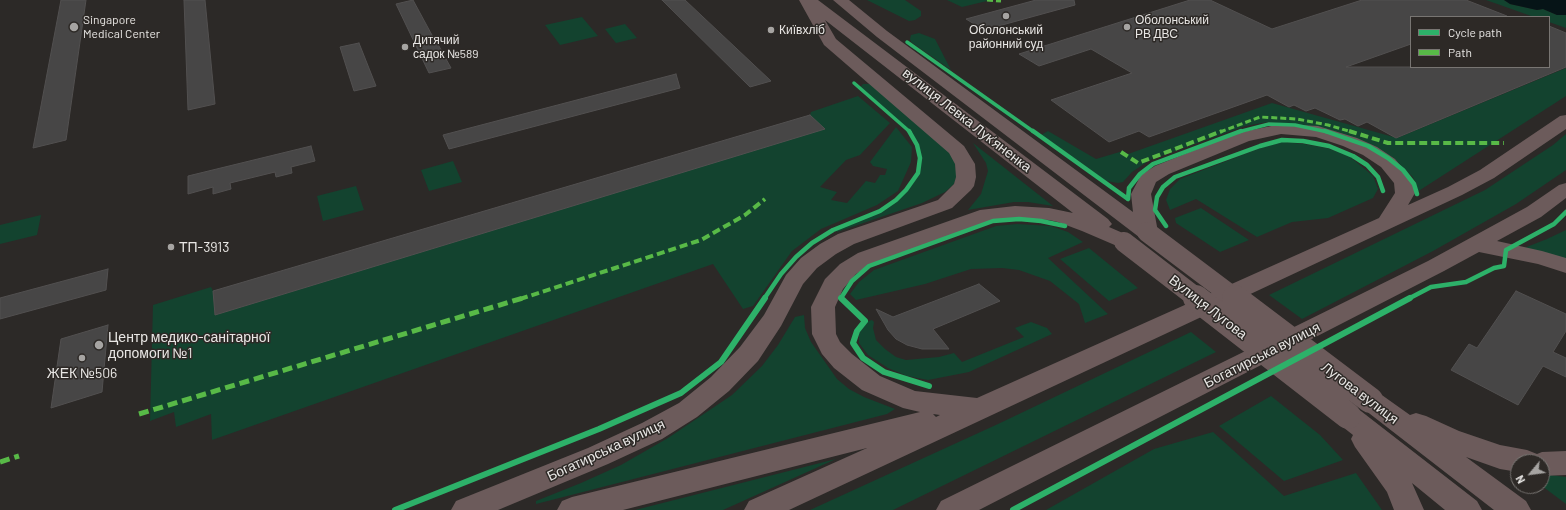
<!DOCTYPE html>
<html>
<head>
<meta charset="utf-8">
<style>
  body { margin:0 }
  #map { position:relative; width:1566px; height:510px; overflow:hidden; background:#2c2927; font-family:Barlow,sans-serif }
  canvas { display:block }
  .legend { position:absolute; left:1410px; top:16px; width:140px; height:52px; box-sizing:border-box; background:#2d2926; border:1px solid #787572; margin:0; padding:5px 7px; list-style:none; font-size:12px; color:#e8e6e4 }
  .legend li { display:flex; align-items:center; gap:8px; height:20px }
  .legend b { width:20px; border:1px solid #787572 }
  .north { position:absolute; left:1510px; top:454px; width:40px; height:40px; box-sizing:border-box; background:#2d2926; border:1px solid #787572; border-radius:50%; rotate:241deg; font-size:11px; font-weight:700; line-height:16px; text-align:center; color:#e8e6e4 }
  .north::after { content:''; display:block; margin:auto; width:14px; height:18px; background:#a6a4a2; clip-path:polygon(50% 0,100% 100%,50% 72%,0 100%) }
</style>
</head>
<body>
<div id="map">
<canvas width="1566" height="510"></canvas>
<ul class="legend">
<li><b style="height:5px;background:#2db169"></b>Cycle path</li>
<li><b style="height:5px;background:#58b947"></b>Path</li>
</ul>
<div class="north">N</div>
</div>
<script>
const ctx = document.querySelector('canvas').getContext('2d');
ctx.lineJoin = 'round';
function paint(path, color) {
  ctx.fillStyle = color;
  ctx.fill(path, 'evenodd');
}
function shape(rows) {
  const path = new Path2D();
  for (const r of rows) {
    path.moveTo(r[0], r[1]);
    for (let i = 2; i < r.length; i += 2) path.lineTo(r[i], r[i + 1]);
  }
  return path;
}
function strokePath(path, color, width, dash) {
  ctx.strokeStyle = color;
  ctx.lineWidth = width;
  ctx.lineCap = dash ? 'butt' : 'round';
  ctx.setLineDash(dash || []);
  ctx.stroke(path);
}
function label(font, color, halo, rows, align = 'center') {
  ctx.font = font + ' Barlow,sans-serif';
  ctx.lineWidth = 3;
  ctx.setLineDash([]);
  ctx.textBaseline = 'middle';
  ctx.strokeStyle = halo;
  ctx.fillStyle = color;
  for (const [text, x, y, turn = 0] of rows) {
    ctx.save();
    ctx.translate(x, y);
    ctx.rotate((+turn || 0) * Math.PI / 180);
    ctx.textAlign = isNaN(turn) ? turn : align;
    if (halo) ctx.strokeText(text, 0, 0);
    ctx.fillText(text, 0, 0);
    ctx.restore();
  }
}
paint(shape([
  [867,0,905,0,921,11,921,16,915,20,909,21],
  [947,0,991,0,962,7],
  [1486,0,1504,0,1510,4,1537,10,1543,9,1557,15,1566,15,1566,28,1549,22,1549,17,1534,17],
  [582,17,598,36,560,45,545,25],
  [625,24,637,38,616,43,605,29],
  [919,33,935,39,951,70,911,42,910,39,911,35],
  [1566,68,1566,96,1417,192,1416,183,1412,176,1393,160,1319,128,1301,125,1268,122,1245,126,1150,160,1132,172,1123,182,1118,183,1106,181,1041,135,1048,131,1096,159,1123,151,1128,154,1272,103,1397,138],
  [854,83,860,87,863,84,870,84,950,151,955,163,957,175,954,184,945,192,922,203,837,232,835,229,876,212,899,199,917,177,920,160,917,145,909,131],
  [858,96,890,123,860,155,846,160,820,187,837,192,831,200,847,203,866,181,875,183,880,175,885,175,887,169,873,166,870,162,896,127,912,147,911,162,898,191,877,205,821,229,792,251,753,306,743,309,713,264,212,440,211,414,176,427,174,412,150,421,153,305,211,287,213,291,215,315,824,129,810,115,811,112],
  [1566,134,1566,170,1516,204,1433,251,1302,319,1269,295,1485,190,1553,145],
  [1283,142,1304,144,1327,148,1349,156,1373,176,1378,189,1373,198,1328,218,1292,222,1257,237,1196,199,1170,210,1166,200,1170,189,1180,179,1263,147],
  [973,143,1053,206,1028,202,1014,202,968,210,981,194,988,171,986,163],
  [453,161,462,182,429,191,421,170],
  [356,186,364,210,323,221,317,196],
  [1201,208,1249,240,1220,252,1176,223,1175,218],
  [41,215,37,235,0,244,0,225],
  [1017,224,1051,226,1068,232,1083,242,1048,258,1108,314,1085,323,1079,304,1050,281,1019,270,1002,268,971,269,925,284,856,300,850,294,859,282,874,270,996,226],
  [1566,230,1566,259,1524,248,1547,239],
  [1089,248,1138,288,1109,301,1060,259],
  [804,315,805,328,811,342,837,379,849,389,864,397,895,409,887,414,536,504,536,501,581,483,621,465,668,438,732,395,762,366,778,345,795,317],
  [872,320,874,322,873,328,876,340,885,349,896,357,906,360,939,357,954,353,962,362,1024,337,1015,328,1031,322,1047,328,1052,334,969,372,928,380,907,376,888,368,868,355,859,343,859,332,866,322],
  [1191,332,1216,352,893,510,810,510,998,424],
  [1271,396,1320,435,1343,460,1284,481,1219,426],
  [1213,432,1284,496,1356,473,1382,510,1046,510,1154,449],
  [836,459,723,510,635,510],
  [1542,474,1566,477,1566,504,1542,486]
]), '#13432f');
paint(shape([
  [1504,0,1566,0,1566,15,1557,15,1543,9,1537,10,1510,4]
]), '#061417');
const building = shape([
  [61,0,86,0,66,140,33,148,61,0],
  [184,0,205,0,215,104,188,110,184,0],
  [413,0,433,37,434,37,451,68,429,73,396,4,413,0],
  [662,0,685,0,771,81,750,87,662,0],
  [1036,0,1074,0,1075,5,984,30,966,19,1036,0],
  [1190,0,1210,0,1272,29,1362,0,1466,0,1507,16,1506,17,1411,17,1411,44,1346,67,1549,67,1549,26,1566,33,1566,67,1396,138,1367,122,1358,126,1345,119,1340,120,1315,108,1306,111,1294,105,1289,107,1267,95,1149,137,1139,131,1109,142,1051,100,1132,73,1091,49,1039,66,1019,54,1190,0],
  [359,43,376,86,354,91,340,47,359,43],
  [676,74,680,88,449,149,443,135,676,74],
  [810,115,825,129,215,315,213,291,810,115],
  [311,146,315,161,291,167,292,173,276,177,275,172,230,183,231,189,213,194,213,187,188,194,188,176,311,146],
  [108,269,106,290,0,319,0,298,108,269],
  [979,284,1000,301,933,329,949,349,922,349,907,345,896,339,888,330,876,309,893,317,979,284],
  [1516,291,1566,314,1566,331,1553,352,1566,358,1566,377,1543,366,1518,405,1451,370,1469,344,1477,348,1516,291],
  [108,325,102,392,51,408,61,339,108,325]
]);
paint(building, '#474646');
strokePath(building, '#525050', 1);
paint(shape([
  [799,0,818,0,1108,219,1112,224,1109,227,1132,237,1135,242,1132,247,1124,249,1082,231,1058,222,1049,220,1015,218,990,221,874,263,856,274,843,289,835,307,836,334,840,342,852,354,880,376,915,391,977,398,1379,218,1395,193,1394,183,1381,167,1363,155,1343,146,1316,137,1281,134,1249,141,1169,174,1156,182,1151,194,1158,232,1155,237,1147,239,1139,237,877,37,833,0,849,0,887,31,1133,212,1131,194,1141,175,1155,166,1237,133,1281,124,1318,126,1357,138,1377,147,1395,159,1414,182,1415,193,1408,205,1448,187,1480,170,1560,116,1566,115,1566,129,1494,178,1462,195,789,510,744,510,749,501,867,448,623,510,557,510,562,501,572,497,920,412,903,408,862,390,834,368,822,354,812,334,811,307,825,279,840,264,858,253,980,210,1015,206,1049,208,1073,213,825,20,836,39,964,146,975,164,976,177,974,186,971,190,952,208,854,244,836,254,817,268,803,284,781,326,758,361,729,391,697,417,662,439,608,464,498,510,451,510,456,501,588,448,642,423,679,403,711,377,740,347,764,315,786,275,801,258,820,244,838,234,938,200,954,184,956,177,955,164,949,153,824,45,799,0],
  [933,414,940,415,936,417,933,414],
  [1566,183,1566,198,1541,217,1497,241,1542,251,1566,258,1566,273,1538,264,1479,252,1444,271,979,510,936,510,941,501,1428,261,1527,207,1559,185,1566,183],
  [1370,390,1379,393,1410,415,1416,413,1426,416,1459,431,1500,445,1527,450,1537,454,1542,452,1566,451,1566,475,1542,476,1542,462,1518,462,1518,472,1500,469,1466,457,1526,501,1531,510,1494,510,1361,407,1357,400,1361,393,1370,390],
  [1348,405,1357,408,1477,501,1482,510,1445,510,1412,483,1424,510,1394,510,1387,492,1355,447,1351,439,1353,435,1339,424,1335,416,1339,408,1348,405]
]), '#6c5b5b');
strokePath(shape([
  [1147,232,1236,299],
  [1124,242,1198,299]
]), '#6c5b5b', 20);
strokePath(shape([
  [1196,298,1348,416],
  [1235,298,1370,400]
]), '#6c5b5b', 26);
strokePath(shape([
  [987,0,1001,1],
  [1220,132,1260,117,1297,119,1328,125,1352,132]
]), '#58b947', 3, [6, 3]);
strokePath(shape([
  [1349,131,1388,143,1504,143],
  [1121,152,1138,163,1222,131],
  [520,299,701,240,745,215,765,199]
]), '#58b947', 4, [8, 4]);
strokePath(shape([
  [139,414,523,298],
  [0,462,19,456]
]), '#58b947', 5, [10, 5]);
strokePath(shape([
  [907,42,1034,132],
  [854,83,910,132],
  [1238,132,1269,124,1295,125,1328,132]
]), '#2db169', 3.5);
strokePath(shape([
  [1033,131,1128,199],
  [1325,131,1368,146,1388,158,1403,170,1414,184,1417,194],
  [1128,199,1129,188,1140,174,1153,164,1241,131],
  [1166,226,1155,210,1157,197,1163,187,1175,177,1260,146,1282,140,1303,141,1329,146,1353,156,1367,165,1378,177,1383,191],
  [764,299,781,274,796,257,812,243,833,230,880,211,896,200,906,190,918,173,920,158,917,145,909,131],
  [842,299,841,298,852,281,869,266,993,221,1019,219,1041,221,1065,226],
  [1408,299,1431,287,1466,282,1494,268,1504,266,1506,250,1554,224,1566,212]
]), '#2db169', 4.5);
strokePath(shape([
  [841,298,865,321,857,331,853,343,863,358,884,372,929,386],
  [395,510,599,429,681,393,721,362,765,298],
  [1013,510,1410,298]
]), '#2db169', 6);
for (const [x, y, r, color] of [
  [1006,16,4,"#a6a4a2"],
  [74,27,5,"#a6a4a2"],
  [1127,27,4,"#a6a4a2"],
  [771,30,4,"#a6a4a2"],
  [405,47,4,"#a6a4a2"],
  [171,247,4,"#a6a4a2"],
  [99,345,5,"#a6a4a2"],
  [82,358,4,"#a6a4a2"]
]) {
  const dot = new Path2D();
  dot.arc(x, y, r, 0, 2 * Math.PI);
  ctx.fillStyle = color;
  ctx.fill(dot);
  strokePath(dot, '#2d2926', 1.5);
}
label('12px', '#e8e6e4', '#2d2926', [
  ["Singapore",83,20],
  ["Medical Center",83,34],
  ["Оболонський",1135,20],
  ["РВ ДВС",1135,34],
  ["Київхліб",779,30],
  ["Оболонський",1006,30,"center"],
  ["районний суд",1006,44,"center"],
  ["Дитячий",413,40],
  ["садок №589",413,54]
], 'left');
label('14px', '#e8e6e4', '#2d2926', [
  ["вулиця Левка Лукʼяненка",967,120,38],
  ["Вулиця Лугова",1208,307,38],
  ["Богатирська вулиця",1262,355,-27],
  ["Лугова вулиця",1360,393,37],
  ["Богатирська вулиця",606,450,-25]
]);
label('14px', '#e8e6e4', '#2d2926', [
  ["ТП-3913",179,247],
  ["Центр медико-санітарної",108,337],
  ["допомоги №1",108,353],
  ["ЖЕК №506",82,373,"center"]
], 'left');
</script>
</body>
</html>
